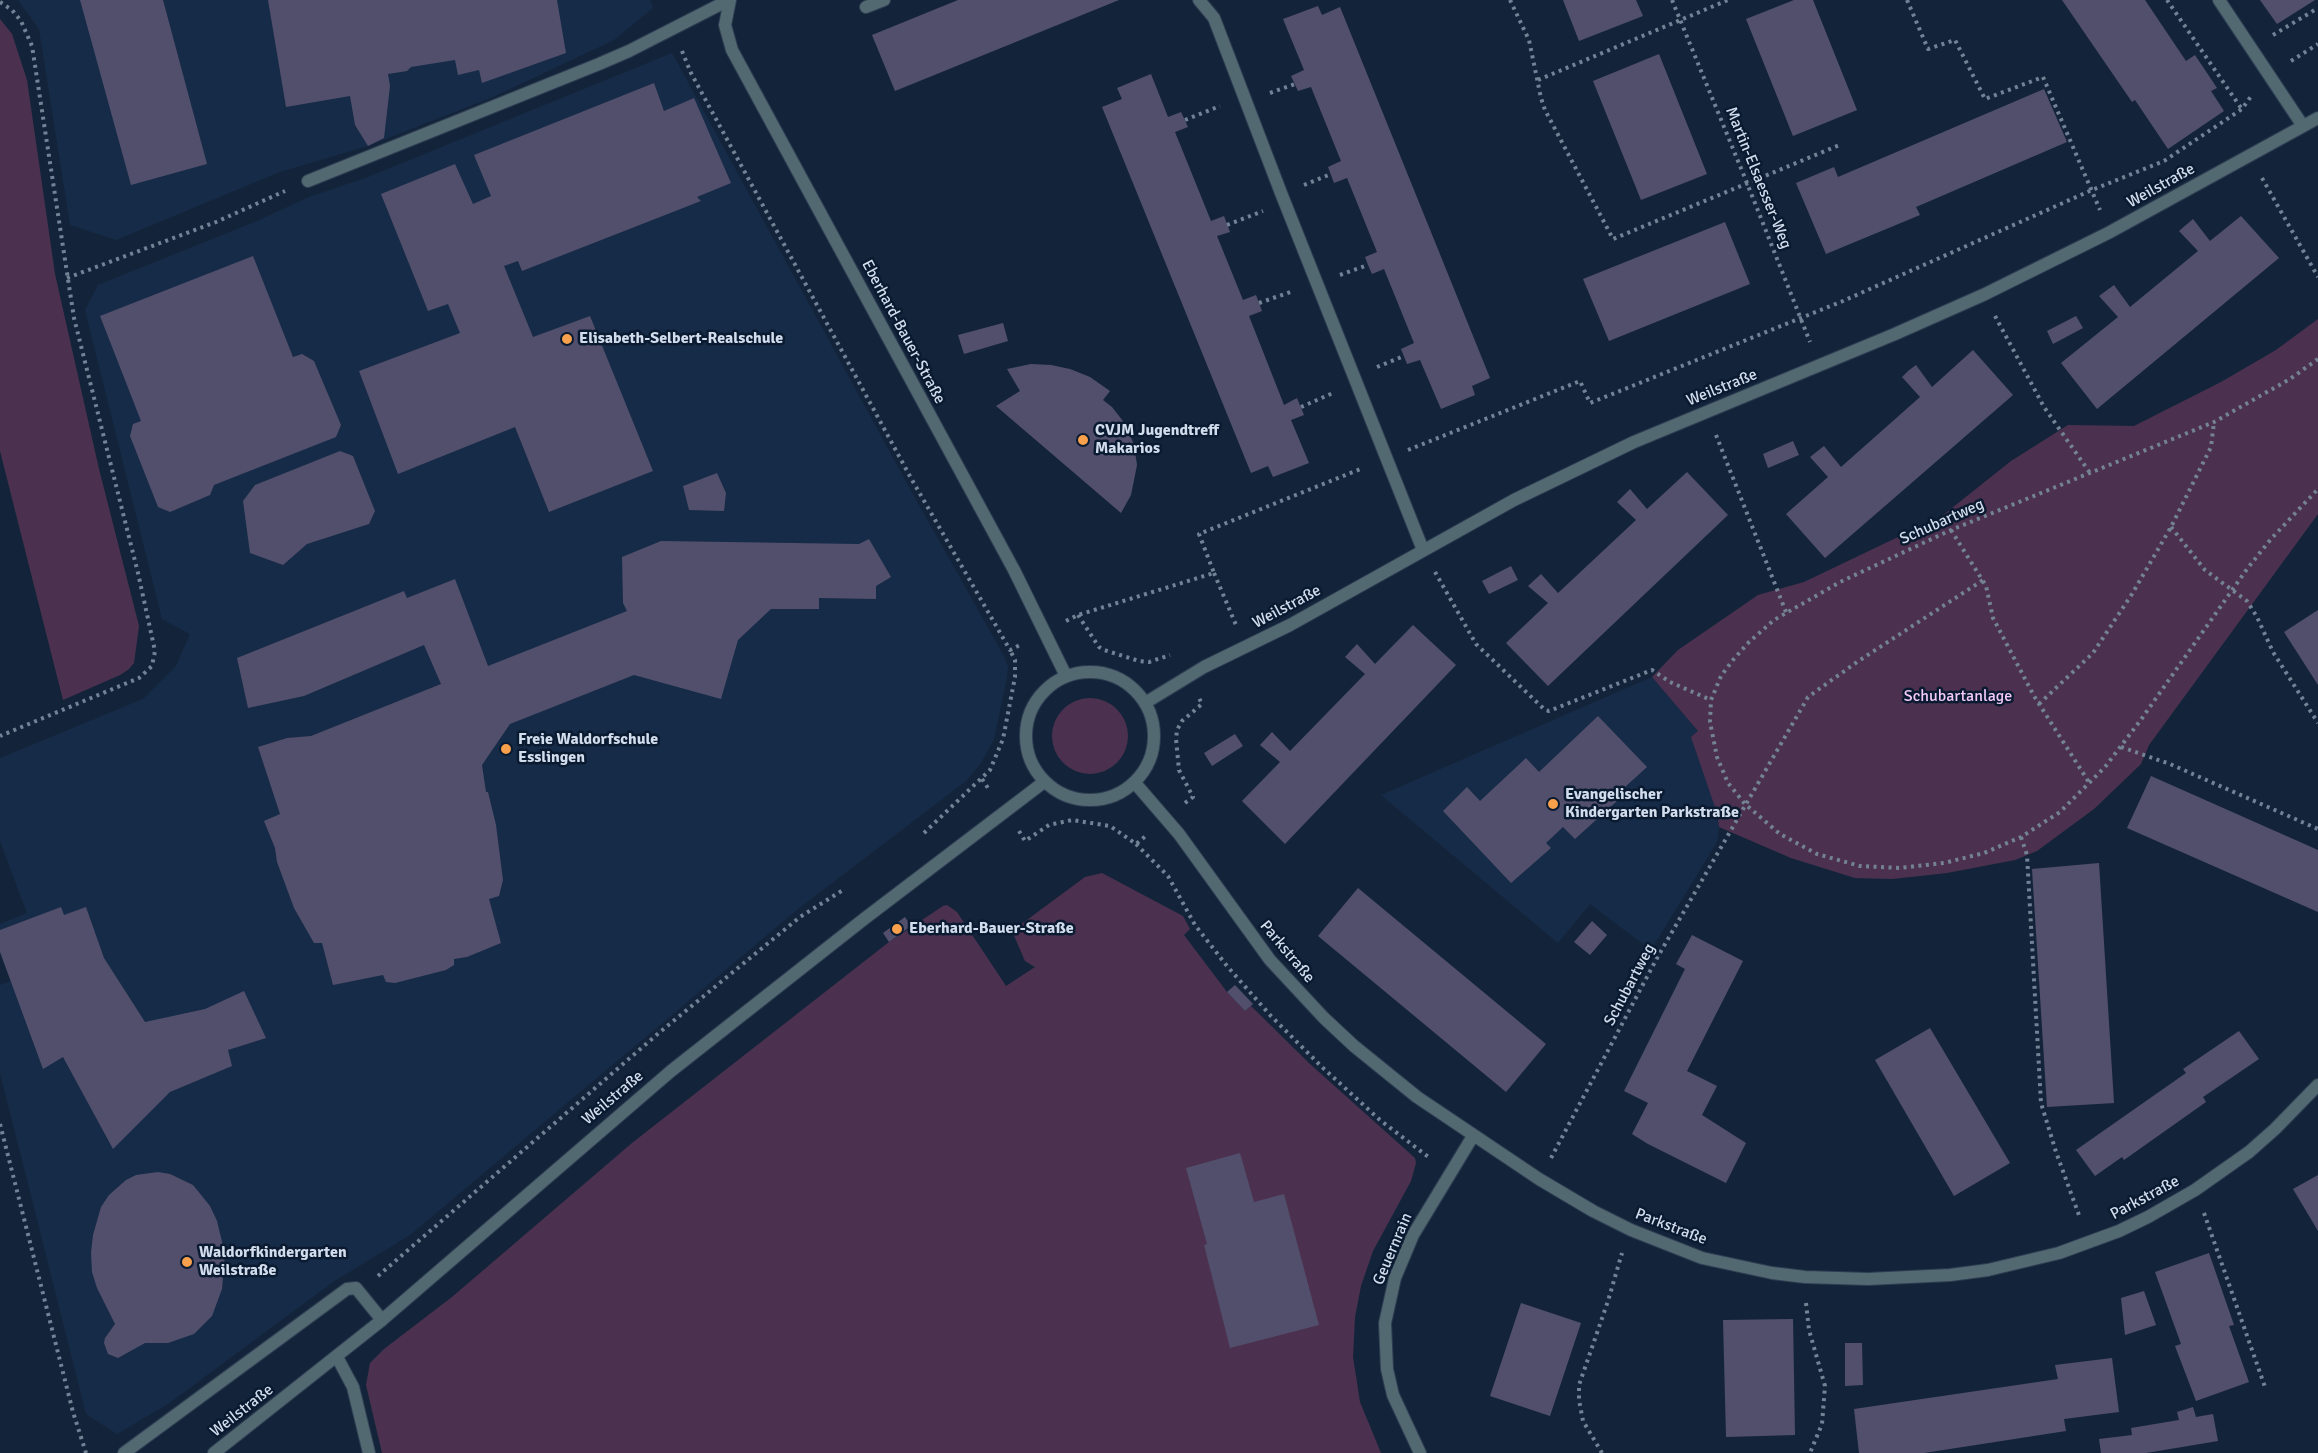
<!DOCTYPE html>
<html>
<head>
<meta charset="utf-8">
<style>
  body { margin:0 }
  canvas { display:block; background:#13243a }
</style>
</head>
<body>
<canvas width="2318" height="1453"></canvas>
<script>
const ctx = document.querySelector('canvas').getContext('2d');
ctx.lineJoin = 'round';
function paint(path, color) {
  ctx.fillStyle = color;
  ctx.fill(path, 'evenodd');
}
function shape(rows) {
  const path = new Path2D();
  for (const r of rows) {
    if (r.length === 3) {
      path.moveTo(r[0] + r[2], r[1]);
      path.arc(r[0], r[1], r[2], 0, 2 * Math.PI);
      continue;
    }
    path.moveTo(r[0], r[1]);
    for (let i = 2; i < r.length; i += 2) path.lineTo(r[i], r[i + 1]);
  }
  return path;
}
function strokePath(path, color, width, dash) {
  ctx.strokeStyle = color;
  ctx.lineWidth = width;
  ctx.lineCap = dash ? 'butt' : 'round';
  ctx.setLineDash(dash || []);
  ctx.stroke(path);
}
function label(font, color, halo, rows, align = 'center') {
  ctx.font = font + ' Signika,sans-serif';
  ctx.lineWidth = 5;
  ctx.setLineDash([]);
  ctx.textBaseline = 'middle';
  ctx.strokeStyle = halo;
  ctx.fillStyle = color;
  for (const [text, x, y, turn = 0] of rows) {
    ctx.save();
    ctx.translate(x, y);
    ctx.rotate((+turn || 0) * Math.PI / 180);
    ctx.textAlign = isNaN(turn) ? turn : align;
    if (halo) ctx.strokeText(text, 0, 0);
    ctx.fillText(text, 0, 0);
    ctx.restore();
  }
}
paint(shape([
  [18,0,650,0,653,8,614,40,493,97,368,146,280,172,116,240,70,225,39,29],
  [672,53,910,489,1004,656,1008,667,1007,678,994,739,981,763,966,781,798,909,410,1235,333,1282,168,1404,117,1434,86,1414,0,1073,0,985,11,981,0,952,0,924,27,913,0,841,0,758,143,699,176,666,190,634,162,619,85,310,98,285,257,221,309,197,368,177],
  [1652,677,1698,731,1719,827,1717,842,1651,950,1590,904,1558,943,1381,795]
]), '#162b47');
paint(shape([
  [0,19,12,34,27,80,55,274,99,469,139,626,134,663,129,669,120,675,63,700,0,451],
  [2318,319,2318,514,2149,745,2141,764,2094,809,2037,851,2015,860,1947,873,1892,879,1855,878,1791,858,1719,827,1717,813,1691,737,1698,731,1652,677,1678,650,1758,595,1804,582,1942,516,2011,461,2068,425,2134,426,2221,382,2276,350],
  [1090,736,38],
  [1102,873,1183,916,1190,929,1184,935,1227,992,1245,1011,1251,1006,1310,1064,1415,1158,1416,1163,1411,1181,1373,1251,1361,1286,1355,1317,1353,1357,1360,1402,1381,1453,382,1453,366,1385,370,1363,384,1349,452,1297,632,1143,889,942,943,906,947,905,957,912,1006,986,1035,967,1025,961,1012,931,1085,877]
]), '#4b314f');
paint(shape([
  [80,0,163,0,207,164,131,185],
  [268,0,557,0,566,53,482,83,479,70,458,75,455,60,411,67,407,71,388,74,390,86,384,138,368,146,355,125,350,96,286,107],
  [958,0,1119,0,895,91,872,35],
  [1563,0,1636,0,1643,16,1579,41],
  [1794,0,1813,0,1857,110,1793,136,1746,19],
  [2062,0,2145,0,2186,61,2195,55,2217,88,2211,91,2224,111,2168,149,2135,100,2132,102],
  [2260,0,2315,0,2277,24],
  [1318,6,1322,15,1340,7,1490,378,1472,386,1475,395,1441,409,1420,360,1407,364,1401,349,1414,343,1384,269,1372,274,1368,265,1365,257,1377,252,1347,178,1334,183,1328,167,1341,161,1311,87,1298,91,1291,76,1304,70,1283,19],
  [1659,54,1707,174,1641,200,1593,81],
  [1151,74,1168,117,1181,112,1188,127,1175,132,1211,221,1224,216,1230,232,1217,236,1243,300,1256,295,1262,311,1249,316,1284,405,1297,398,1304,415,1291,420,1309,463,1273,477,1268,466,1251,473,1102,107,1122,99,1117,88],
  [654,83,664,111,694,98,731,183,697,197,701,201,522,271,518,261,504,266,533,337,590,316,653,471,549,512,515,427,398,474,359,371,460,333,448,304,428,311,381,194,455,164,473,204,491,196,474,155],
  [2044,89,2067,142,1916,207,1920,215,1826,254,1796,183,1834,167,1838,177],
  [2241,216,2279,258,2097,409,2061,363,2118,317,2099,296,2114,285,2130,307,2198,251,2179,231,2193,219,2210,241],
  [1725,222,1750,284,1609,341,1583,279],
  [253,256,293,357,302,354,314,361,341,425,336,437,214,485,210,495,170,512,158,507,130,436,133,424,141,421,100,316],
  [2076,316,2083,328,2053,344,2047,331],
  [1003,323,1008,341,964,354,958,335],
  [1973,350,2013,395,1825,558,1786,514,1828,477,1810,457,1824,446,1841,467,1920,397,1902,377,1908,371,1916,365,1932,387],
  [1031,364,1051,365,1070,369,1090,377,1110,391,1103,400,1112,407,1126,425,1134,445,1137,465,1131,495,1121,513,996,406,1020,391,1007,369],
  [1793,441,1799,455,1768,468,1763,454],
  [340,451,353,456,375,511,369,524,307,544,283,565,250,553,243,501,255,485],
  [1687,472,1728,515,1548,686,1506,643,1548,603,1528,586,1541,574,1558,593,1636,520,1617,502,1630,489,1647,509],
  [717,473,726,493,724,511,689,510,683,486],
  [869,539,891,577,876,586,876,599,819,598,819,609,771,609,738,640,721,699,634,675,510,724,482,765,486,792,488,792,496,825,503,880,499,896,489,899,501,943,467,957,454,959,454,965,446,970,395,983,386,982,383,975,333,985,322,943,314,943,294,908,277,862,275,848,264,821,280,814,258,747,287,738,311,736,441,684,424,645,304,696,248,708,237,658,404,591,407,598,455,579,488,666,627,611,623,603,622,557,661,541,859,544],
  [1511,566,1518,580,1489,594,1482,581],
  [2318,610,2318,685,2284,632],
  [1413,625,1456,665,1285,844,1242,801,1280,762,1260,745,1272,732,1290,751,1365,674,1345,657,1357,644,1375,664],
  [1598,716,1647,767,1613,798,1617,801,1575,839,1563,827,1546,843,1551,848,1511,883,1443,811,1467,787,1480,801,1526,758,1539,772],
  [1235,734,1243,746,1212,766,1204,753],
  [2151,776,2318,850,2318,912,2127,828],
  [2099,863,2114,1103,2047,1107,2032,869],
  [1358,888,1546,1044,1506,1092,1318,936],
  [61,907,64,915,86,907,104,958,145,1022,205,1009,244,991,266,1038,228,1050,232,1066,170,1092,113,1149,63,1057,43,1069,0,952,0,930],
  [905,917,911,926,889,942,883,933],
  [1592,921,1607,935,1590,955,1574,942],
  [1692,935,1743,961,1687,1071,1717,1086,1702,1115,1746,1143,1726,1183,1648,1144,1632,1134,1648,1103,1624,1091,1685,969,1676,964],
  [1235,985,1253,1004,1245,1011,1227,992],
  [1930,1028,2010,1163,1954,1196,1875,1060],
  [2239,1031,2259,1059,2203,1097,2206,1102,2124,1160,2122,1157,2095,1176,2076,1150,2186,1073,2183,1069],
  [1240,1153,1254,1202,1284,1194,1319,1325,1230,1348,1204,1245,1207,1244,1186,1168],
  [158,1172,170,1174,193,1185,210,1206,217,1221,225,1254,222,1289,212,1316,194,1334,168,1343,145,1343,118,1358,108,1354,104,1343,105,1338,115,1324,97,1288,92,1272,91,1253,93,1235,101,1207,109,1195,126,1180,136,1175],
  [2318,1175,2318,1231,2293,1189],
  [2209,1253,2234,1325,2229,1326,2249,1382,2196,1401,2175,1346,2181,1344,2155,1272],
  [2144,1291,2156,1325,2125,1335,2121,1298],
  [1521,1303,1581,1323,1550,1416,1490,1396],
  [1793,1319,1795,1435,1726,1437,1723,1320],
  [1845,1343,1862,1343,1863,1385,1845,1386],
  [2112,1358,2119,1412,2064,1419,2066,1431,1924,1453,1859,1453,1854,1409,2058,1379,2055,1365],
  [2193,1407,2196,1417,2213,1414,2218,1441,2146,1453,2101,1453,2099,1439,2132,1435,2131,1428,2179,1420,2177,1412]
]), '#524f6c');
const service = shape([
  [866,7,884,0],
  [308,181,599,64,629,51,729,0],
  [337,1357,353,1387,369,1453],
  [124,1453,347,1289,356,1288,382,1320]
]);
const pedestrian = shape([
  [1199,0,1214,18,1281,193,1423,550]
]);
const minor = shape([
  [2219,0,2303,126],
  [1145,703,1204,667,1290,625,1514,500,1634,442,1895,334,1983,295,2110,232,2318,118],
  [1135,783,1179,834,1270,960,1324,1018,1354,1046,1417,1097,1539,1179,1593,1211,1631,1230,1702,1258,1772,1273,1805,1277,1868,1279,1950,1275,1988,1270,2059,1253,2119,1231,2148,1217,2195,1190,2249,1152,2275,1129,2318,1085],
  [1420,1453,1393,1395,1387,1369,1385,1323,1395,1278,1413,1235,1473,1136]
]);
const tertiary = shape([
  [730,0,725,25,732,50,1014,570,1066,676],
  [1090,736,64],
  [214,1453,382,1320,671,1071,864,919,1044,782]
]);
strokePath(service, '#2e3e53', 14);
strokePath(pedestrian, '#2e3e53', 14);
strokePath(minor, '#2e3e53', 14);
strokePath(tertiary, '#2e3e53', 14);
strokePath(shape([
  [1510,0,1529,40,1541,98,1545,110,1613,239,1842,144],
  [1672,0,1747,183,1810,342],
  [1907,0,1928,49,1955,40,1985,99,2043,77,2100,210],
  [2167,0,2241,108],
  [0,2,12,10,21,21,32,46,74,318,138,573,155,651,152,666,139,678,0,736],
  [2273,35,2318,8],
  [682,51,691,73,912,480,1010,650,1022,644],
  [2291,61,2318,44],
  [1538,80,1728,0],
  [1270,93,1295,84],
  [1185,120,1220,106],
  [2262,178,2318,277],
  [1304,185,1331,174],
  [1227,225,1263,211],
  [1340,275,1368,265],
  [67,278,216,222,285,191],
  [1259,303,1293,291],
  [1995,316,2044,407,2090,473],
  [2318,359,2290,379,2214,422,1951,530,1840,582,1774,620,1749,642,1733,660,1721,676,1711,700,1710,722,1717,757,1728,783,1745,804,1780,834,1817,854,1860,866,1899,868,1944,863,1984,853,2021,837,2060,812,2105,767,2140,721,2247,569,2271,539,2318,489],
  [1377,367,1404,356],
  [1301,407,1333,393],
  [1716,435,1786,612],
  [1408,450,1580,381,1590,403,1843,301,2092,190,2164,161,2242,109,2252,95],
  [2171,527,2205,570,2247,601,2257,617,2273,652,2318,723],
  [1951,530,1986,586,1993,618,2034,696,2090,784],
  [1435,572,1476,644,1545,710,1549,711,1652,670,1670,682,1711,700],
  [1214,573,1236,625],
  [1078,615,1099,647,1104,650,1139,661,1149,662,1170,655],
  [1066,621,1078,615,1214,573,1199,534,1363,468],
  [2039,704,2093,653,2132,594,2171,527,2211,447,2214,422],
  [2121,747,2170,764,2318,829],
  [982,779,990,791],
  [1185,803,1193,797,1179,770,1176,739,1177,730,1182,721,1202,704,1199,698],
  [1019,831,1025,841,1049,825,1072,820,1110,826,1136,844,1147,835],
  [924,833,990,770,1003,739,1015,677,1015,660,1010,650],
  [2021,837,2027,855,2041,1103,2056,1152,2080,1218],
  [1136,844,1168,876,1195,925,1227,966,1270,1015,1322,1067,1380,1120,1431,1159],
  [0,1124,73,1412,86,1453],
  [1551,1158,1657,958,1808,697,1857,662,1983,580],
  [2204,1213,2265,1387],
  [378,1276,660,1032,800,917,843,890],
  [1806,1303,1809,1330,1825,1386,1822,1424,1810,1453],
  [1602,1453,1583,1421,1579,1400,1579,1385,1608,1301,1622,1253]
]), '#748295', 4, [3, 4.5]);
strokePath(service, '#526972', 12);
strokePath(pedestrian, '#526972', 12);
strokePath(minor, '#526972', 12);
strokePath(tertiary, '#526972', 12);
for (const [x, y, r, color] of [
  [567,339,6,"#f9a04c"],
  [1083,440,6,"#f9a04c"],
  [506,749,6,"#f9a04c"],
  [1553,804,6,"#f9a04c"],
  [897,929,6,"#f9a04c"],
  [187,1262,6,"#f9a04c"]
]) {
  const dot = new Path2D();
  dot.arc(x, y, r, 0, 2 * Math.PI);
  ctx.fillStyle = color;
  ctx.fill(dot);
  strokePath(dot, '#0a1a30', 2);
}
label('16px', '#d1dcec', '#0a1a30', [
  ["Martin-Elsaesser-Weg",1758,178,68],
  ["Weilstraße",2161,186,-29],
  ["Eberhard-Bauer-Straße",903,332,62],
  ["Weilstraße",1722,388,-22],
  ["Schubartweg",1942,522,-24],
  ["Weilstraße",1287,607,-28],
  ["Parkstraße",1287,952,50],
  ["Schubartweg",1630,985,-62],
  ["Weilstraße",613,1098,-40],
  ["Parkstraße",2145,1198,-28],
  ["Parkstraße",1671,1227,21],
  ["Geuernrain",1393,1249,-67],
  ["Weilstraße",242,1411,-38]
]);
label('bold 16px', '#d1dcec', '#0a1a30', [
  ["Elisabeth-Selbert-Realschule",579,339],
  ["CVJM Jugendtreff",1095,431],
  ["Makarios",1095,449],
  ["Freie Waldorfschule",518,740],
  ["Esslingen",518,758],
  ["Evangelischer",1565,795],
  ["Kindergarten Parkstraße",1565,813],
  ["Eberhard-Bauer-Straße",909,929],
  ["Waldorfkindergarten",199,1253],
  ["Weilstraße",199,1271]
], 'left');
label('16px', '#f4cafa', '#0a1a30', [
  ["Schubartanlage",1958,697]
]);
</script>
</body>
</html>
